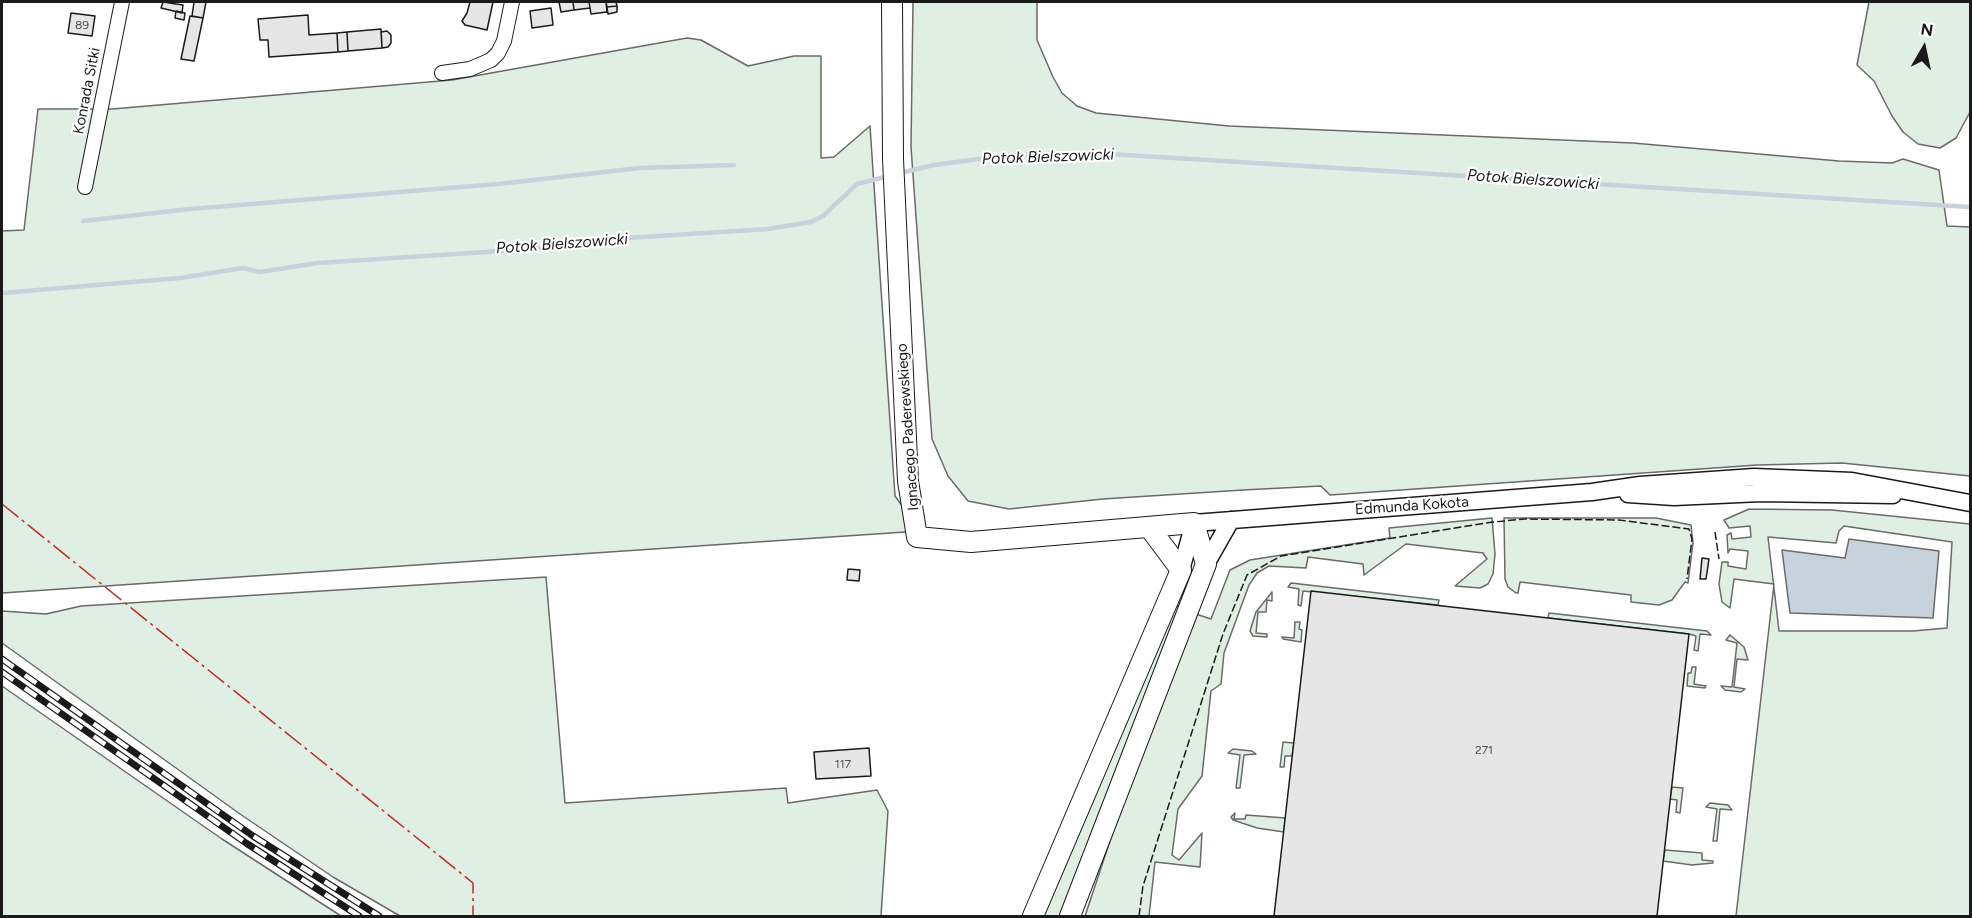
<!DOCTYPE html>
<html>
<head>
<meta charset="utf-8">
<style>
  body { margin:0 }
  #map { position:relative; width:1972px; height:918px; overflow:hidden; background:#fff; font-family:Figtree,sans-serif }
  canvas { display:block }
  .frame { position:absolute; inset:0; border:3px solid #1a1a1a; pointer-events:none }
  .north { position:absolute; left:1894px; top:18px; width:60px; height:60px; -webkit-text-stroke:4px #fff; paint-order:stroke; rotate:9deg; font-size:16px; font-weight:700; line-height:24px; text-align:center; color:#1a1a1a }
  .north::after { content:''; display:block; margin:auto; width:21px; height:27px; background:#1a1a1a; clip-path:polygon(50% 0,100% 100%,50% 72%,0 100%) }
</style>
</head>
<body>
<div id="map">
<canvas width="1972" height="918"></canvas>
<div class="frame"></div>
<div class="north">N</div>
</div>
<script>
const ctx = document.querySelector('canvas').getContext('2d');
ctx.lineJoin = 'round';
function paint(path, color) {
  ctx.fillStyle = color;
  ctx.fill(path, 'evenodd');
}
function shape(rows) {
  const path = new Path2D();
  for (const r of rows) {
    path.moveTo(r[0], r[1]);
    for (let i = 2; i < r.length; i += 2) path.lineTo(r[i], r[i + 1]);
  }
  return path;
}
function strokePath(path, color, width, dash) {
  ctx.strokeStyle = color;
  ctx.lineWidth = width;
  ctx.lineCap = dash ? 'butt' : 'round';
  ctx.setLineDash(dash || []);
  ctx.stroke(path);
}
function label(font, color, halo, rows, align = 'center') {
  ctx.font = font + ' Figtree,sans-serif';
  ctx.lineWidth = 4.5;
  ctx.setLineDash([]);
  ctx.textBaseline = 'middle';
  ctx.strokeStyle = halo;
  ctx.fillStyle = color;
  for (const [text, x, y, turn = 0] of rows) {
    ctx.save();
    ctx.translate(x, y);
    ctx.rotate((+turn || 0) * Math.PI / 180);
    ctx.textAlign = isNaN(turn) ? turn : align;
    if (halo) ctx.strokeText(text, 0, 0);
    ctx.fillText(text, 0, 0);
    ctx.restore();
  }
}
const green = shape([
  [913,2,1037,2,1037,40,1053,77,1062,93,1077,106,1096,113,1229,126,1633,143,1839,161,1892,163,1903,159,1939,170,1947,226,1970,227,1970,476,1842,463,1757,465,1330,495,1321,486,1243,490,1103,499,1009,509,968,501,948,476,932,439,911,147,913,2],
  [1869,2,1970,2,1970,112,1956,138,1940,148,1918,144,1903,132,1892,116,1874,81,1857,65,1869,2],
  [687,38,701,40,748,66,794,56,821,56,821,158,834,157,870,126,895,496,920,531,2,593,2,231,24,230,38,109,112,109,452,80,687,38],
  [1749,509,1832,510,1970,524,1970,916,1736,916,1774,584,1734,579,1730,608,1722,602,1719,584,1722,562,1728,562,1728,566,1746,569,1748,551,1730,549,1728,553,1727,535,1731,533,1732,539,1751,537,1750,526,1729,528,1724,520,1749,509],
  [1844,526,1952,542,1947,628,1913,631,1779,631,1768,537,1836,543,1839,531,1844,526],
  [1492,518,1495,554,1493,574,1488,584,1480,588,1455,586,1487,559,1483,553,1406,544,1364,575,1363,564,1308,557,1306,568,1269,566,1257,573,1249,585,1224,653,1221,684,1211,691,1202,776,1178,809,1172,855,1179,860,1202,833,1200,867,1155,862,1149,916,1085,916,1120,811,1196,614,1211,619,1230,570,1250,560,1390,538,1389,528,1492,518],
  [1504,518,1656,518,1691,525,1693,543,1688,583,1685,582,1672,600,1659,605,1631,602,1631,595,1520,582,1518,593,1516,593,1508,587,1505,579,1504,518],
  [546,577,565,803,786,788,788,803,877,790,888,811,881,916,400,916,333,877,240,814,2,643,2,611,46,614,81,606,546,577],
  [1291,583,1439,600,1438,605,1303,591,1301,606,1298,605,1299,589,1288,587,1291,583],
  [1272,592,1272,601,1267,600,1266,612,1258,612,1256,633,1267,634,1267,637,1253,636,1250,631,1256,612,1272,592],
  [1175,605,1180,607,1061,916,1042,916,1175,605],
  [1549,613,1707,631,1711,635,1700,634,1698,651,1694,650,1696,636,1689,634,1548,618,1549,613],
  [1295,622,1300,622,1299,629,1302,630,1301,642,1283,639,1282,637,1294,638,1295,622],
  [1730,635,1744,647,1748,660,1737,659,1734,687,1745,689,1741,692,1725,690,1721,686,1732,687,1737,643,1726,640,1730,635],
  [1692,667,1696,667,1694,684,1706,686,1705,688,1687,686,1688,673,1691,673,1692,667],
  [2,686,222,839,341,916,2,916,2,686],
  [1283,742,1294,743,1292,756,1285,756,1284,767,1280,767,1283,742],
  [1233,749,1252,751,1256,754,1244,755,1240,788,1236,788,1240,755,1228,753,1233,749],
  [1672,787,1683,788,1680,813,1676,812,1677,800,1670,799,1672,787],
  [1710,803,1728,805,1732,810,1720,809,1717,841,1713,841,1717,809,1706,807,1710,803],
  [1235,813,1234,819,1245,819,1246,815,1285,818,1284,832,1257,828,1233,820,1231,817,1235,813],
  [1665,850,1702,853,1702,860,1713,861,1713,863,1692,865,1663,861,1665,850]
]);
paint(green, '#e0efe3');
strokePath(green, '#6a6a6a', 1.5);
const water = shape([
  [1849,539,1939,551,1933,618,1790,613,1782,550,1845,558,1849,539]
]);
paint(water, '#c6d2dc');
strokePath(water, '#6a6a6a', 1.5);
strokePath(shape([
  [900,173,934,165,1009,155,1093,153,1970,207],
  [83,221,190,209,498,184,640,168,734,165],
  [2,293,180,278,243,268,260,272,318,263,547,248,580,241,768,229,811,222,823,216,857,184,889,176]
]), '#c6d2dc', 4.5);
const building = shape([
  [163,2,183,5,182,13,161,8,163,2],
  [194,2,206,2,203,18,192,16,194,2],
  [470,2,493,2,487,30,465,25,462,21,467,13,470,2],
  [559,2,573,2,574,10,561,12,559,2],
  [573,2,589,2,590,8,574,10,573,2],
  [589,2,606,2,607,12,591,14,589,2],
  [606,2,616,2,617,6,607,7,606,2],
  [617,6,617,12,608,14,607,7,617,6],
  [551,8,553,25,532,28,530,11,551,8],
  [176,11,185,13,184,20,175,18,176,11],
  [71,13,95,16,92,36,68,33,71,13],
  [308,15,309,35,337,33,338,52,269,57,268,40,260,40,258,19,308,15],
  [190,16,203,18,194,61,181,59,190,16],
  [381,29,382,48,348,51,347,32,381,29],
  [387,31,391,35,391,43,388,47,382,48,381,32,387,31],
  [347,32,348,51,338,52,337,33,347,32],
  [1702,558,1709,559,1706,579,1700,579,1702,558],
  [848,569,860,570,859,581,847,580,848,569],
  [1311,591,1689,634,1657,916,1274,916,1311,591],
  [869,748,871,776,816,779,814,752,869,748]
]);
paint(building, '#e6e6e6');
strokePath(building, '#1a1a1a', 1.5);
const minor = shape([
  [442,73,470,69,491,60,498,53,504,41,512,2],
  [85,187,122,2]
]);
const tertiary = shape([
  [1628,494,1674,497,1761,493,1893,495],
  [1206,564,1231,520],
  [1181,570,1194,523,1592,492,1640,485,1754,477,1852,481,1970,503]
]);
const secondary = shape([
  [892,2,893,159,908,481,917,537,971,542,1194,523,1206,564,1070,916],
  [1033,916,1181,570,1149,527]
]);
strokePath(minor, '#1a1a1a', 16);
strokePath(tertiary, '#1a1a1a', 19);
strokePath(secondary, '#1a1a1a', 22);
strokePath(minor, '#fff', 14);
strokePath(tertiary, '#fff', 16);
strokePath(secondary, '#fff', 20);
const rail = shape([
  [2,659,253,836,379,916],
  [2,672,246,843,359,916]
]);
strokePath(rail, '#1a1a1a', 7);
strokePath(rail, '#fff', 4.5, [14]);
strokePath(shape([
  [1715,532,1719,559],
  [1139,916,1143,886,1223,634,1247,575,1281,556,1493,522,1525,519,1619,520,1689,529,1692,539,1687,579]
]), '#1a1a1a', 1.5, [8, 3]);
strokePath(shape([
  [2,504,473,883,473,916]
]), '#c62828', 1.5, [21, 4.5, 3, 4.5]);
label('12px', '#4d4d4d', null, [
  ["89",82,25],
  ["271",1484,750],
  ["117",843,764]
]);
label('15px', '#1a1a1a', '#fff', [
  ["Konrada Sitki",87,91,-79],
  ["Ignacego Paderewskiego",908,427,-94],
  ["Edmunda Kokota",1412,506,-4]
]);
label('italic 16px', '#1a1a1a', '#fff', [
  ["Potok Bielszowicki",1048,157,-2],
  ["Potok Bielszowicki",1533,180,4],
  ["Potok Bielszowicki",562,244,-4]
]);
</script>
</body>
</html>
